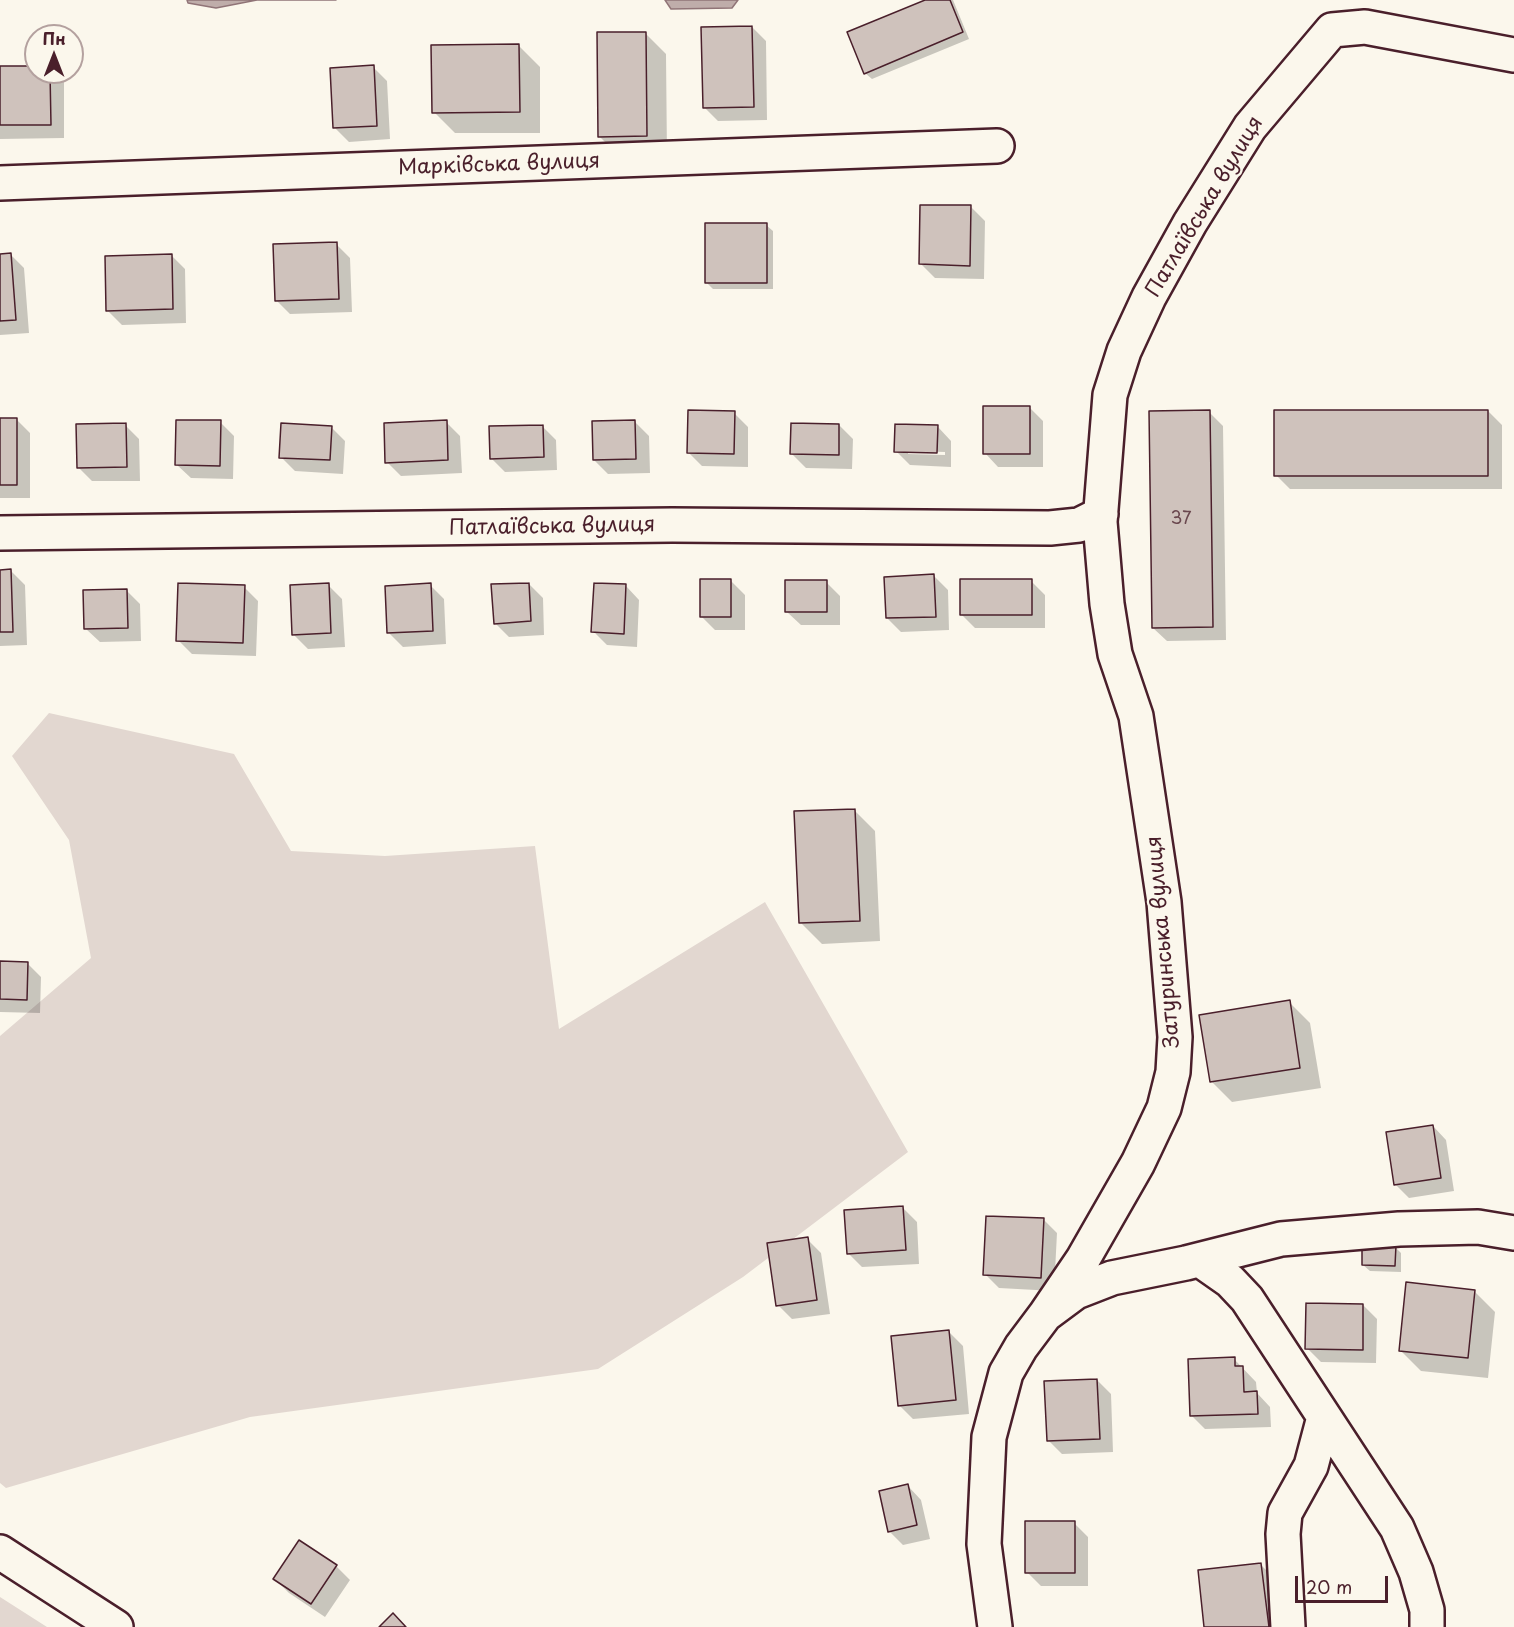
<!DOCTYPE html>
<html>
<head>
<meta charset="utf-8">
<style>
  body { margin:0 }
  #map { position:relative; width:1514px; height:1627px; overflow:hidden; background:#fbf7ec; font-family:"Playpen Sans",sans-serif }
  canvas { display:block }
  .north { position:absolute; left:24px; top:24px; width:60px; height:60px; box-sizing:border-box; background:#fbf7ec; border:2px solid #b4a19f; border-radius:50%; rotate:0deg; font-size:16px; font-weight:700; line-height:24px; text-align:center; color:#4a1f2b }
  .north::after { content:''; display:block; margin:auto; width:21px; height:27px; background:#4a1f2b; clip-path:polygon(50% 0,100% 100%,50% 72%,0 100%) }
  .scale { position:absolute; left:1295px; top:1576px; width:93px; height:27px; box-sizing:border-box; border:3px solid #4a1f2b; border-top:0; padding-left:8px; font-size:18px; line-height:21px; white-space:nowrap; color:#4a1f2b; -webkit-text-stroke:4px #fbf7ec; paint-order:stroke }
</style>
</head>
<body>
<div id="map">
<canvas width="1514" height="1627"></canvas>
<div class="north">Пн</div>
<div class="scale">20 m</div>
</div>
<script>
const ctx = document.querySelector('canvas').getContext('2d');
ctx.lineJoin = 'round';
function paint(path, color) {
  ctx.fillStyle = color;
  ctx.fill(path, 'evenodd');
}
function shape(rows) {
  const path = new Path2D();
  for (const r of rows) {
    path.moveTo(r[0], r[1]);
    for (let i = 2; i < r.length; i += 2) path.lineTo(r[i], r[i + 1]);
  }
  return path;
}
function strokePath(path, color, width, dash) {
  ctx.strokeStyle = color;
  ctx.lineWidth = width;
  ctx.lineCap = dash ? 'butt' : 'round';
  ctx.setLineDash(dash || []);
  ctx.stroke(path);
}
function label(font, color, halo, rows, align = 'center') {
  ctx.font = font + ' "Playpen Sans",sans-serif';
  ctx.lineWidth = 4.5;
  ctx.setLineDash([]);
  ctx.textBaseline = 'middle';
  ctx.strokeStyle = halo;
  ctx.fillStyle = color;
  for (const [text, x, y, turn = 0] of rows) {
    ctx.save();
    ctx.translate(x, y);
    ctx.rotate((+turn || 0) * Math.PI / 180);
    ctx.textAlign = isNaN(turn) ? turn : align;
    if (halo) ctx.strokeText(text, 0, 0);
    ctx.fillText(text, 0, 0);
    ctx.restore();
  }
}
paint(shape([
  [49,713,234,754,291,851,385,856,535,846,559,1029,765,902,908,1152,743,1277,598,1369,250,1417,6,1488,0,1483,0,1036,91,958,69,840,12,756],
  [0,1597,47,1627,0,1627]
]), '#e2d7d0');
const water = shape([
  [187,0,336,0,257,0,216,8,188,3,187,0],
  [665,0,738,0,732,8,671,9,665,0]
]);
paint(water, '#bfadaa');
strokePath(water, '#907477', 1.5);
paint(shape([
  [929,0,953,0,969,39,872,79,865,73],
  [752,27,766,41,767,120,718,121,704,107],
  [645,33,666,54,667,156,620,157,599,136],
  [519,46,540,67,540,133,455,133,434,112],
  [36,67,36,72,55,72,64,81,64,138,0,139,0,68],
  [373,67,387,81,390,139,349,142,335,128],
  [971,207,985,221,984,279,935,278,921,264],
  [766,225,773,231,773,289,713,289,706,282],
  [336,244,350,258,352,312,290,314,276,300],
  [10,254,24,268,29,333,0,335,0,255],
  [171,255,185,269,186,323,122,325,108,311],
  [1029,407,1043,421,1043,467,998,467,985,453],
  [1488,411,1502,425,1502,489,1290,489,1276,475],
  [1209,412,1223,426,1226,640,1167,641,1153,628],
  [734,413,748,427,748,467,702,466,688,452],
  [0,419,16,419,30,433,30,498,0,498],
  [220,422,234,436,233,479,191,478,177,465],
  [446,422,460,436,462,473,401,476,387,462],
  [635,422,649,436,650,473,608,474,594,460],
  [125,425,139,439,140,481,92,481,78,467],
  [839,425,853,439,852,469,806,468,792,454],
  [542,426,556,440,557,470,505,472,491,458],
  [331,427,345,441,343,474,295,471,281,457],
  [938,427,951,441,951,467,910,465,896,451],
  [908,451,945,452,945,455,908,454],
  [0,571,11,571,25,585,27,645,0,646],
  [934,576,948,590,949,630,901,632,887,618],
  [731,581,745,595,745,630,715,630,701,616],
  [1031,581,1045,595,1045,628,975,628,961,614],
  [826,582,840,596,840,625,801,625,787,612],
  [529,584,543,598,544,635,509,637,495,623],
  [328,585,342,599,345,647,308,649,294,635],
  [430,585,444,599,446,644,403,647,389,633],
  [626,586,639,600,637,647,607,645,593,631],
  [244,587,258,601,256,656,192,654,178,640],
  [126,590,140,604,141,641,100,642,86,629],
  [854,810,875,831,880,941,822,944,801,923],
  [0,963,27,963,41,977,40,1013,0,1012],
  [1289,1002,1310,1023,1321,1088,1232,1102,1211,1081],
  [1433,1126,1446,1140,1454,1191,1409,1198,1395,1184],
  [903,1208,917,1222,919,1264,862,1267,848,1253],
  [1043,1219,1057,1233,1054,1291,999,1288,985,1274],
  [807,1239,821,1253,830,1314,792,1319,778,1305],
  [1395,1247,1401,1253,1401,1272,1370,1271,1363,1265],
  [1474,1291,1495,1312,1488,1378,1421,1371,1400,1350],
  [1363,1305,1377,1319,1376,1363,1321,1362,1307,1348],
  [949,1332,963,1346,969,1414,913,1419,899,1405],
  [1234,1359,1256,1382,1257,1393,1270,1407,1271,1427,1205,1429,1191,1415],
  [1097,1380,1111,1394,1113,1452,1062,1454,1048,1440],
  [908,1486,921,1500,930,1539,903,1545,889,1531],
  [1074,1523,1088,1537,1088,1586,1041,1586,1027,1572],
  [1261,1565,1275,1579,1280,1627,1206,1627],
  [336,1566,350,1580,325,1617,289,1593,275,1579]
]), '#0003');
const building = shape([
  [925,0,950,0,963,32,864,74,847,32,925,0],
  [752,26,754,107,703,108,701,27,752,26],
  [597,32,646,32,647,136,598,137,597,32],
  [519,44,520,112,432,113,431,45,519,44],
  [374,65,377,126,333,128,330,68,374,65],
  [0,66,36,66,36,72,50,72,51,125,0,125,0,66],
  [920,205,971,205,970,266,919,264,920,205],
  [705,223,767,223,767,283,705,283,705,223],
  [337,242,339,299,275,301,273,244,337,242],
  [11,253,16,320,0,321,0,254,11,253],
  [172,254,173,309,106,311,105,256,172,254],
  [983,406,1030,406,1030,454,983,454,983,406],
  [688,410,735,411,734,454,687,453,688,410],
  [1210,410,1213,627,1152,628,1149,411,1210,410],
  [1274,410,1488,410,1488,476,1274,476,1274,410],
  [0,418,17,418,17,485,0,485,0,418],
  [176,420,221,420,220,466,175,465,176,420],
  [447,420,448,460,385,463,384,423,447,420],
  [635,420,636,459,593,460,592,421,635,420],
  [126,423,127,467,77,468,76,424,126,423],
  [281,423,332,426,330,460,279,458,281,423],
  [791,423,839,424,839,455,790,454,791,423],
  [895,424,938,425,937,453,894,452,895,424],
  [543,425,544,457,490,459,489,426,543,425],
  [11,569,13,632,0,632,0,570,11,569],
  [934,574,936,617,886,618,884,577,934,574],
  [700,579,731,579,731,617,700,617,700,579],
  [960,579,1032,579,1032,615,960,615,960,579],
  [785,580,827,580,827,612,785,612,785,580],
  [178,583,245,585,243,643,176,641,178,583],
  [329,583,331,633,292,635,290,585,329,583],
  [431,583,433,631,387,633,385,586,431,583],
  [529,583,531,621,494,624,491,584,529,583],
  [594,583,626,584,624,634,591,632,594,583],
  [127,589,128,628,84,629,83,590,127,589],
  [855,809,860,921,799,923,794,811,855,809],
  [0,961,28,962,27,1000,0,999,0,961],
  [1290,1000,1300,1068,1210,1082,1199,1015,1290,1000],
  [1433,1125,1441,1178,1394,1185,1386,1132,1433,1125],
  [903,1206,906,1250,847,1254,844,1210,903,1206],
  [986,1216,1044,1218,1041,1278,983,1275,986,1216],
  [808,1237,817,1300,776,1306,767,1243,808,1237],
  [1362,1244,1396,1245,1395,1266,1362,1265,1362,1244],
  [1406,1282,1475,1290,1468,1358,1399,1351,1406,1282],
  [1306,1303,1363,1304,1363,1350,1305,1349,1306,1303],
  [949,1330,956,1400,898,1406,891,1336,949,1330],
  [1235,1357,1235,1366,1243,1366,1244,1392,1257,1391,1258,1414,1190,1416,1188,1359,1235,1357],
  [1097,1379,1100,1439,1047,1441,1044,1381,1097,1379],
  [908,1484,917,1525,888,1532,879,1491,908,1484],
  [1025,1521,1075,1521,1075,1573,1025,1573,1025,1521],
  [299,1540,337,1565,311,1604,273,1579,299,1540],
  [1261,1563,1269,1627,1204,1627,1198,1570,1261,1563],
  [393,1613,406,1627,379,1627,393,1613]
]);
paint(building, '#cfc2bc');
strokePath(building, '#4a1f2b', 1.5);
const minor = shape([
  [0,183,997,146],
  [0,533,672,525,1050,528,1079,525,1101,514],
  [1200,1260,1230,1281,1247,1299,1397,1528,1416,1572,1427,1610,1427,1627],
  [1045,1315,1083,1259,1138,1163,1164,1108,1173,1072,1175,1037,1164,902,1136,716,1115,654,1107,604,1100,522,1110,395,1124,351,1149,297,1190,223,1250,127,1332,30,1365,27,1514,55],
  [0,1552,116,1627],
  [995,1627,984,1544,989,1437,1006,1373,1021,1347,1045,1315,1076,1292,1112,1278,1186,1263,1281,1239,1399,1229,1478,1227,1514,1233],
  [1288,1627,1283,1534,1285,1513,1311,1466,1324,1417]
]);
strokePath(minor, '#4a1f2b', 38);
strokePath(minor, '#fbf7ec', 33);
label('18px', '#6b484f', null, [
  ["37",1181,519]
]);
label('21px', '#4a1f2b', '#fbf7ec', [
  ["Марківська вулиця",499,165,-2],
  ["Патлаївська вулиця",1205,207,-59],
  ["Патлаївська вулиця",552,527,-1],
  ["Затуринська вулиця",1164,942,-95]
]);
</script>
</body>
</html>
